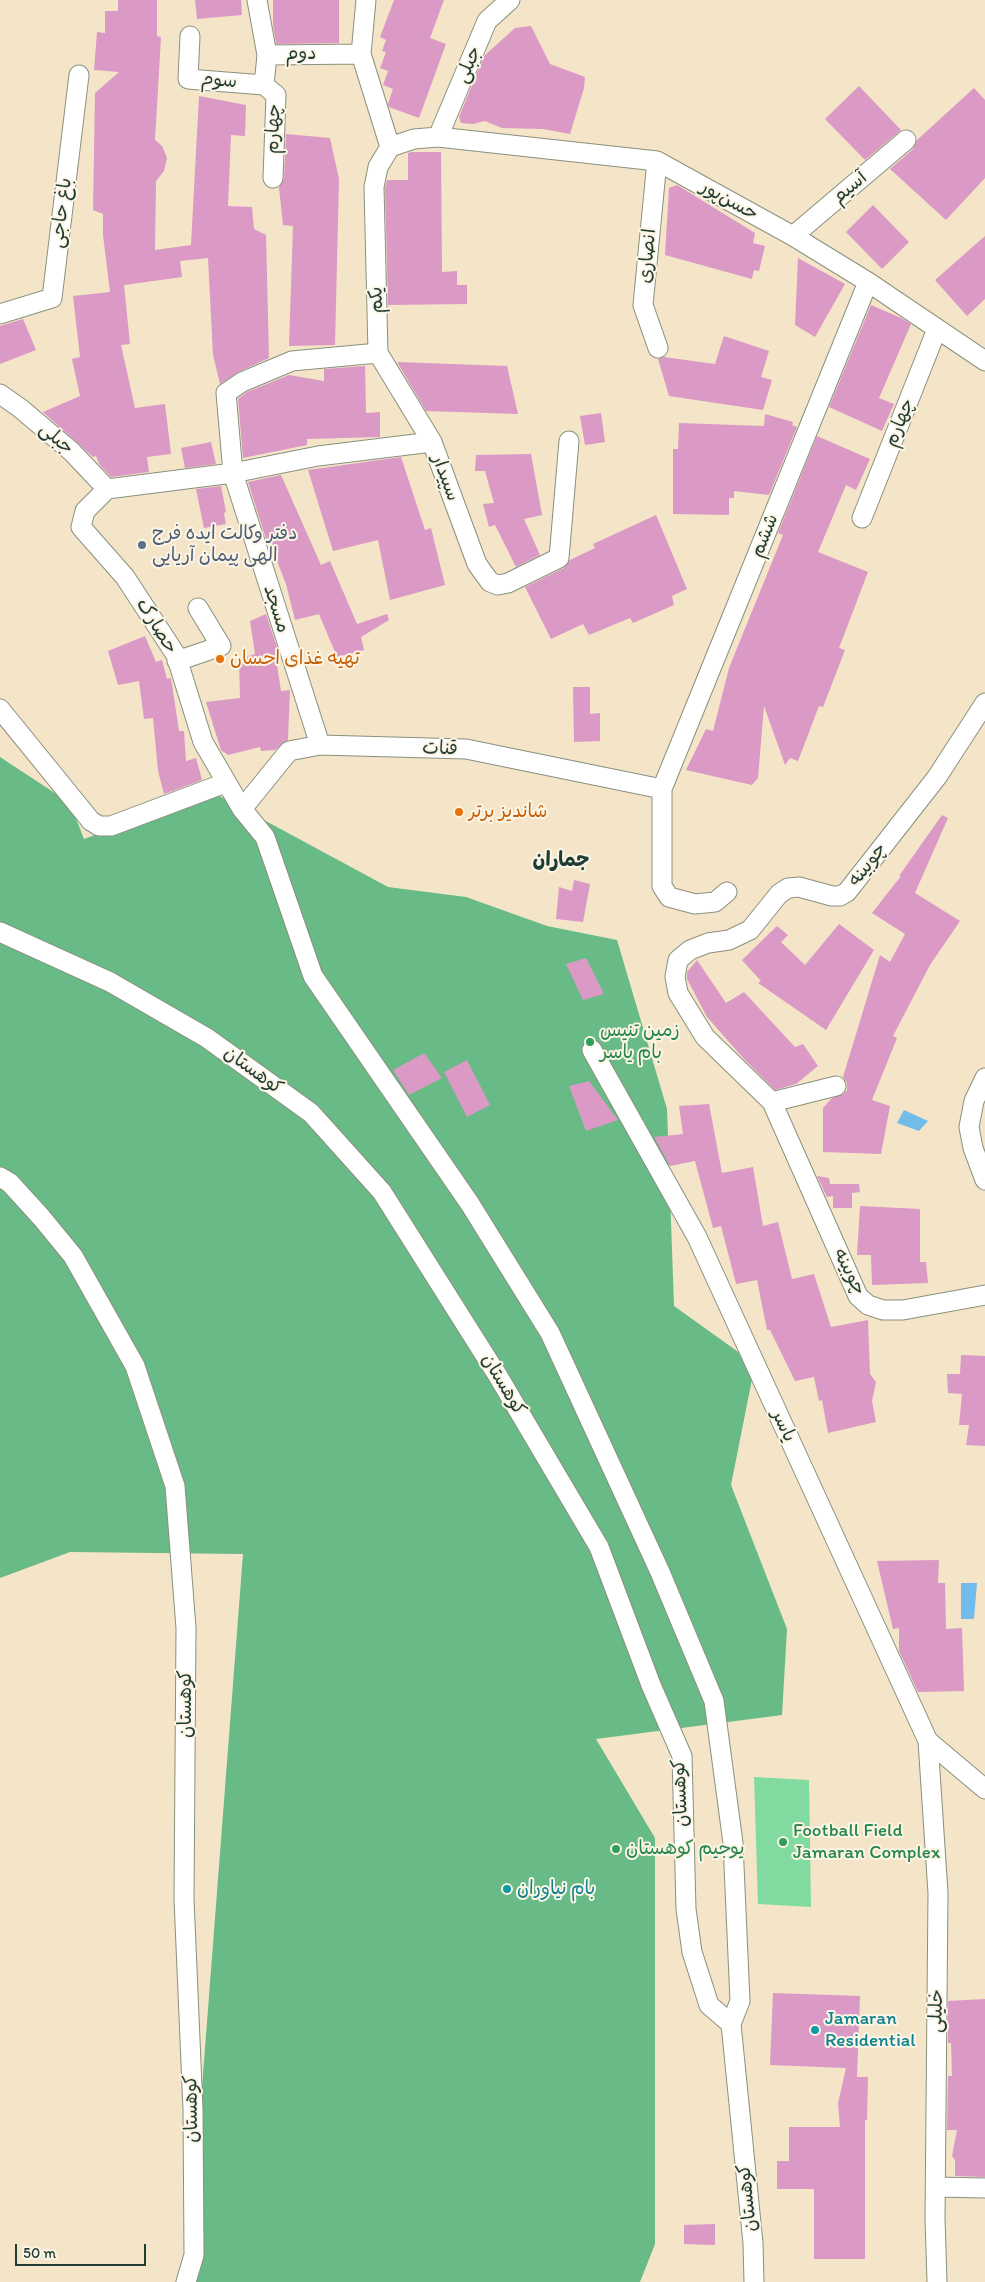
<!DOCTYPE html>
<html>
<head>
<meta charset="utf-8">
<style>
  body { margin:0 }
  #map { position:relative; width:985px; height:2282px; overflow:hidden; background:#f4e4c8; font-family:Itim,sans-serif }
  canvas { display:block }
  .scale { position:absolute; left:15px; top:2244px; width:131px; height:22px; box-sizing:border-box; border:2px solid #1f3d34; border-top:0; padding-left:6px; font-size:15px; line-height:18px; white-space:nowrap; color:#1f3d34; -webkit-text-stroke:4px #fcf5e5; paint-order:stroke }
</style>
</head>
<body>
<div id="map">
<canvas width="985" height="2282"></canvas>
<div class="scale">50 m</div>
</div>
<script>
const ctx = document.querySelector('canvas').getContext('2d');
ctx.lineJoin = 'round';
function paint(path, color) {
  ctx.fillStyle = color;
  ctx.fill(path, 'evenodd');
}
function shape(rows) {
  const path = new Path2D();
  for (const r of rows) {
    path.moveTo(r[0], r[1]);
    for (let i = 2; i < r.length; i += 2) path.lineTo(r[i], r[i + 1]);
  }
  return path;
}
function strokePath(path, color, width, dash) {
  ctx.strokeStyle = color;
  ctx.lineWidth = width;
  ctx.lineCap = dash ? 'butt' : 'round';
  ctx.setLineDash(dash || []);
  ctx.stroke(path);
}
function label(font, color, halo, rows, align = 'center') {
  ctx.font = font + ' Itim,"Playpen Sans Arabic",sans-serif';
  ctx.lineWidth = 4;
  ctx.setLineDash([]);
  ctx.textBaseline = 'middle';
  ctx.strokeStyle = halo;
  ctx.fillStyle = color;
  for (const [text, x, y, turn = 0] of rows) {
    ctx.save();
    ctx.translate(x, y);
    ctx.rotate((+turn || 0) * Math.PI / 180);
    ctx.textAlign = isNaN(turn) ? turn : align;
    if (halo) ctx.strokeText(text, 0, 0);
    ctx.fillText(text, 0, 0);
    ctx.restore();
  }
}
paint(shape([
  [754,1777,809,1780,811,1907,758,1904]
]), '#81daa0');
paint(shape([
  [0,757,70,803,84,839,212,792,388,887,466,897,547,926,617,940,667,1109,674,1306,755,1364,731,1485,787,1629,782,1715,596,1739,655,1838,655,2244,640,2282,187,2282,243,1554,70,1552,0,1578]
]), '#68ba86');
paint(shape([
  [904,1110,928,1121,919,1131,897,1123],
  [961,1583,977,1583,974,1619,961,1619]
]), '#71bcea');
paint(shape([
  [118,0,157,0,157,36,161,37,155,140,162,146,167,158,164,171,156,181,155,250,191,245,199,96,246,105,245,136,231,135,228,206,252,207,254,229,266,235,269,358,238,372,220,384,213,355,208,258,180,261,182,277,124,285,130,344,121,345,135,408,165,404,171,454,147,457,149,472,111,477,99,464,96,456,93,457,43,412,80,396,72,359,80,357,73,296,110,292,103,235,103,214,93,210,95,93,119,72,94,70,97,32,105,33,105,11,118,11],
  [195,0,241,0,242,15,197,19],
  [273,0,339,0,339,43,276,44,273,25],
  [394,0,444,0,430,38,446,44,419,118,389,107,388,104,393,89,383,85,388,71,380,68,386,52,382,51,386,40,380,37],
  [531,26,550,64,585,77,584,88,570,134,543,129,502,128,485,121,473,124,461,123,459,117,484,56,515,28],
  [859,86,901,130,865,160,825,119],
  [974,88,985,100,985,178,946,220,890,169,913,149,917,140],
  [286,134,330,138,339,179,335,345,289,346,293,226,283,225,279,188,284,178],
  [411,152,441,152,442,272,457,271,457,285,467,285,467,304,388,305,385,188,387,180,408,180,408,153],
  [677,185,755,233,753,243,765,246,759,271,754,270,752,279,665,255,669,188],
  [873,205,909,242,882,269,846,232],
  [985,236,985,299,967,316,935,280],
  [798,258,845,284,815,337,795,325],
  [871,305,901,318,911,324,879,398,894,404,882,431,829,407],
  [23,319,36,350,0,364,0,326],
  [724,336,769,351,761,377,772,380,763,410,669,396,658,359,664,357,715,364],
  [397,362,507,366,518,414,426,411],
  [365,366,366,413,380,412,380,437,307,439,307,445,243,458,238,399,247,392,289,375,324,381,324,369],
  [601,413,605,442,585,445,580,416],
  [765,414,793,422,792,425,797,427,769,495,734,491,734,498,729,498,729,515,673,514,673,449,678,449,679,423,764,426],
  [817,436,870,459,856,490,846,485,818,552,868,572,839,648,845,650,823,707,819,706,798,761,790,758,785,765,764,706,758,778,752,785,686,770,706,729,713,731,729,668,783,535,778,533],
  [211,442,216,464,185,468,181,448],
  [531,454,542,515,524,519,540,555,516,567,495,525,489,527,483,504,494,503,485,471,475,471,476,455],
  [401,457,425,530,431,528,445,585,390,600,378,540,333,551,308,470],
  [281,475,321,565,330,561,357,624,387,614,389,620,361,637,364,650,337,657,319,614,295,620,286,584,268,538,266,539,248,482],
  [221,486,226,512,224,513,226,524,204,528,196,489],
  [656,515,687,589,672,596,674,605,633,623,630,618,589,635,583,624,551,639,525,587,564,568,570,560,595,548,593,544],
  [266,614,279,653,279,658,276,659,281,691,290,690,288,740,275,750,261,751,260,747,228,755,221,750,206,702,240,698,239,659,255,654,250,621],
  [145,636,156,662,162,660,167,679,171,678,179,731,184,731,186,761,196,758,202,780,164,794,158,771,153,718,144,719,139,681,118,685,108,651],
  [573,687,590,687,590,714,600,713,600,741,574,742],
  [942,815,948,818,915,893,960,921,930,965,893,1036,897,1038,872,1100,890,1106,881,1154,823,1152,823,1108,832,1098,843,1094,847,1090,847,1083,843,1077,880,955,890,962,905,934,872,913,901,876,899,876],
  [574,880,590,884,583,922,556,919,559,887,572,891],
  [839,924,874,950,826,1030,758,983,761,981,742,960,777,926,788,935,781,942,805,965],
  [586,958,604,994,583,1000,566,964],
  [697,960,726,1003,744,992,795,1047,803,1044,818,1066,796,1084,775,1090,744,1059,707,1017,687,979,687,972],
  [424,1053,442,1078,409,1095,393,1070],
  [467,1060,490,1105,467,1117,444,1072],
  [589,1081,618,1120,586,1131,569,1086],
  [709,1104,722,1173,753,1167,763,1226,778,1222,792,1279,814,1274,831,1327,868,1320,870,1374,876,1382,872,1401,876,1422,828,1433,822,1400,819,1401,814,1377,795,1381,770,1330,767,1330,757,1280,736,1284,721,1226,713,1228,695,1161,670,1166,654,1137,683,1134,679,1106],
  [817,1176,829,1178,830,1184,859,1184,860,1192,852,1193,852,1208,833,1208,833,1196,827,1197],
  [860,1206,920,1209,920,1262,926,1262,928,1283,872,1285,871,1255,857,1255],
  [961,1355,985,1356,985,1446,966,1445,969,1425,959,1425,962,1394,948,1393,947,1374,960,1374],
  [939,1560,938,1583,945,1583,946,1629,962,1628,964,1691,918,1692,899,1651,899,1628,893,1629,877,1561],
  [773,1993,860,1996,857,2077,868,2077,867,2120,865,2120,865,2259,814,2259,814,2189,777,2189,777,2161,789,2161,789,2127,840,2127,838,2103,846,2068,770,2065],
  [985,1999,985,2177,955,2176,955,2160,952,2156,957,2130,947,2130,948,2076,952,2076,951,2043,948,2043,948,2001],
  [715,2224,715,2245,684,2244,684,2225]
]), '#db99c5');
const street = shape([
  [257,0,267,55,361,54],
  [366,0,361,54,390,147],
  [190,36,188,79,264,85],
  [267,55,264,85,276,95,273,178],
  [438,137,487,21,510,0],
  [657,161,643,305,658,348],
  [793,236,906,140],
  [0,314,52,298,79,75],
  [0,394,20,408,72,452,107,489],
  [569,441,559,558,508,583,498,585,490,582,477,564,432,442,378,353,374,187,378,167,390,147,414,139,438,137,657,161,793,236,868,282,985,361],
  [107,489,85,511,81,527,125,577,176,655,203,742,242,809,265,837,313,976,470,1204,550,1333,660,1572,714,1701,733,1843,740,2001,731,2024,753,2243,754,2282],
  [107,489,233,473,318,456,432,442],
  [862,518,937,329],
  [177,661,221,646,198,608],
  [985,703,937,777,847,892,840,896,832,896,799,887,788,888,779,894,750,930,729,940,708,943,690,950,678,960,675,977,678,993,705,1037,772,1102,858,1296,868,1305,883,1310,903,1310,985,1295],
  [0,709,91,821,99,826,111,826,225,783],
  [320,745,233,473,226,393,242,382,292,361,378,353],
  [242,809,289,751,320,745,466,749,662,789],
  [727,892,715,902,695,904,669,897,662,886,662,789,868,282],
  [0,932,110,982,207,1038,311,1113,382,1192,498,1376,599,1547,651,1685,682,1756,686,1909,692,1952,709,2005,731,2024],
  [592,1050,697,1237,928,1741,985,1789],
  [985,1078,974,1101,969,1127,973,1148,985,1180],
  [772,1102,836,1086],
  [0,1177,10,1183,41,1217,73,1256,135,1366,175,1486,186,1628,184,1899,193,2110,194,2255,186,2282],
  [928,1741,938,1893,935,2218,937,2282],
  [936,2187,985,2188]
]);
strokePath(street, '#8a907e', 21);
strokePath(street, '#fff', 19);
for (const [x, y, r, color] of [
  [142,545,5,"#5c6f8a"],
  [220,659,5,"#e8710a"],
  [459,812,5,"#e8710a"],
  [590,1042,5,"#2e9e5b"],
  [783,1842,5,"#2e9e5b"],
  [616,1849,5,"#2e9e5b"],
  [507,1889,5,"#0f9aa8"],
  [815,2030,5,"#0f9aa8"]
]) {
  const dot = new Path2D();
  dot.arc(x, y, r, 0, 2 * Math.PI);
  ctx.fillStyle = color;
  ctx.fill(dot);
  strokePath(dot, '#fcf5e5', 2);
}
label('19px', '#1f3d34', '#fcf5e5', [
  ["دوم",301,54],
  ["جبلی",469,65,-67],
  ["سوم",219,81,5],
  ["چهارم",274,129,-88],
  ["آسیم",850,188,-40],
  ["حسن‌پور",729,201,29],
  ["باغ حاجی",62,213,-83],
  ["انصاری",648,256,-85],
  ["یکم",377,300,-91],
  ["چهارم",900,423,-68],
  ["جبلی",56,439,41],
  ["سپیدار",445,478,70],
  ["ششم",765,536,-68],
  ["مسجد",276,609,72],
  ["حصارک",156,626,58],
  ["قنات",440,749,2],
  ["چوبینه",868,865,-52],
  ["کوهستان",253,1071,36],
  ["چوبینه",849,1272,63],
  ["کوهستان",503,1385,59],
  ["یاسر",783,1426,65],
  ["کوهستان",186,1704,-90],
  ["کوهستان",681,1793,-93],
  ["خلیلی",937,2011,-89],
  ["کوهستان",192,2109,-91],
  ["کوهستان",748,2198,-96]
]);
label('19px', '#4e5e75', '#fcf5e5', [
  ["دفتر وکالت ایده فرج",152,534],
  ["الهی پیمان آریایی",152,556]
], 'left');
label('19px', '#c56008', '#fcf5e5', [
  ["تهیه غذای احسان",230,659],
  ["شاندیز برتر",469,812]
], 'left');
label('19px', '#27864d', '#fcf5e5', [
  ["زمین تنیس",600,1031],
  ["بام یاسر",600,1053],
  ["Football Field",793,1831],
  ["Jamaran Complex",793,1853],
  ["یوجیم کوهستان",626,1849]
], 'left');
label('19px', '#0d838f', '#fcf5e5', [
  ["بام نیاوران",517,1889],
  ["Jamaran",825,2019],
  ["Residential",825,2041]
], 'left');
label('bold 20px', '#1f3d34', '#fcf5e5', [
  ["جماران",561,861]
]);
</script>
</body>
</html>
